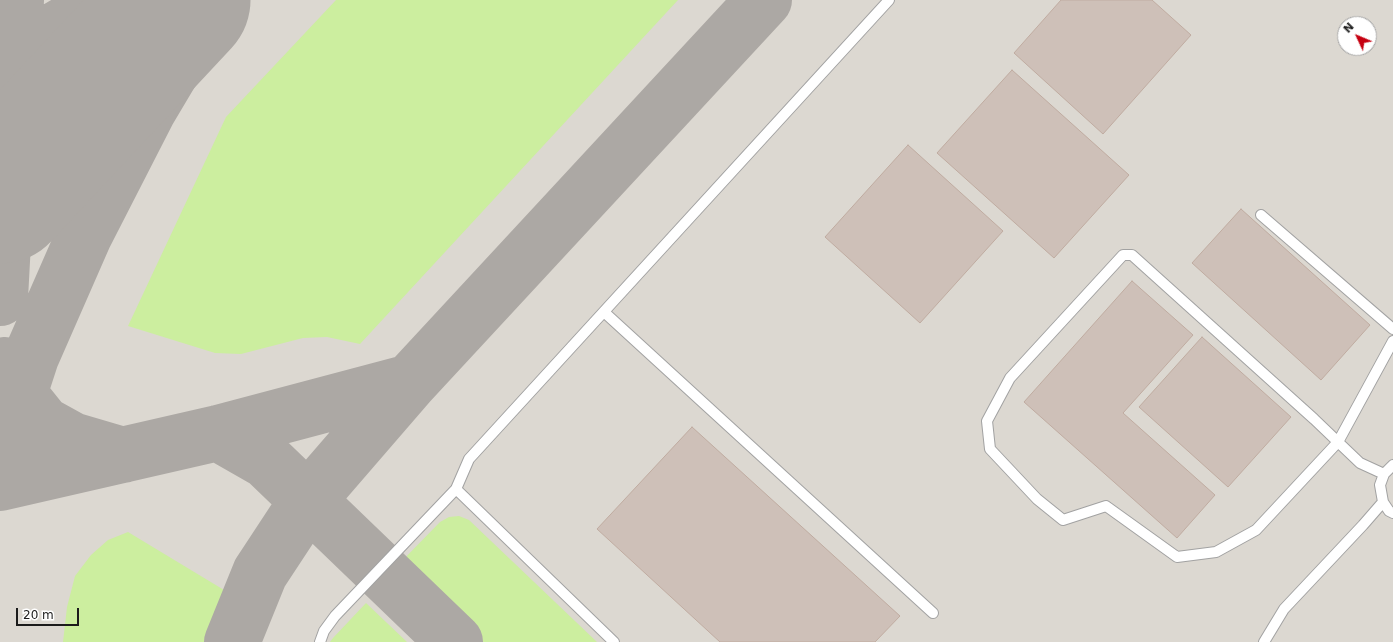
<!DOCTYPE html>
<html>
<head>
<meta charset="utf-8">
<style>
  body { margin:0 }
  #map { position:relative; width:1393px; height:642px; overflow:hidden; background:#eee8df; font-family:"DejaVu Sans",sans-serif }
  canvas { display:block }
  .north { position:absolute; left:1337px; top:16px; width:40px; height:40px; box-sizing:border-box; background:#fff; border:1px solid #a4a4a4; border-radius:50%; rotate:314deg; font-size:11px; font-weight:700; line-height:16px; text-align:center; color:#1b1b1b }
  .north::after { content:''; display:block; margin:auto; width:14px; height:18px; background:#c60010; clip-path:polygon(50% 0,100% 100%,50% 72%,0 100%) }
  .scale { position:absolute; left:16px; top:608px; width:63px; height:18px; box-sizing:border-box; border:2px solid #1b1b1b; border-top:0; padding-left:5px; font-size:12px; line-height:14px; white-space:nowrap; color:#1b1b1b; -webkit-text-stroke:3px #fff; paint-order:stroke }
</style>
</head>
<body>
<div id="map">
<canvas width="1393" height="642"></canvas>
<div class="north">N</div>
<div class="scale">20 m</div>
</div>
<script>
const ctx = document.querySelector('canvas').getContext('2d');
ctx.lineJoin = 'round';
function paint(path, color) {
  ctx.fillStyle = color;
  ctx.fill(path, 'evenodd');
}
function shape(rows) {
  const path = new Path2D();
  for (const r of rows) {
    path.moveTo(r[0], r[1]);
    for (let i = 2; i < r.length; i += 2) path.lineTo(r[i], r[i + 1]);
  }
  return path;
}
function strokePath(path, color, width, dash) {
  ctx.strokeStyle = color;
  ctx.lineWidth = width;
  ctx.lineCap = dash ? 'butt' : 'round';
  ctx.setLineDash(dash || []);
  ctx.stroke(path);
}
paint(shape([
  [0,0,1393,0,1393,642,0,642],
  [1345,24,1369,24,1369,48,1345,48]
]), '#dcd8d1');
paint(shape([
  [336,0,678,0,360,344,327,337,303,338,241,354,215,353,128,326,226,117],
  [459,516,469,520,597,642,474,642,397,566,440,522,449,517],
  [128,532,229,593,211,642,63,642,67,607,75,576,91,555,108,540],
  [366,603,407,642,330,642,333,638]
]), '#ccee9f');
strokePath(shape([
  [0,59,14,54,107,0],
  [0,298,16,0],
  [5,365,19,394,43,424,72,440,123,455],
  [218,433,267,461,455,642],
  [0,452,31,357,84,236,148,111,214,0],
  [0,483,218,433,410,382,764,0],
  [232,642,260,573,308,500,410,382]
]), '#aca8a4', 56);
strokePath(shape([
  [0,193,180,0]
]), '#aca8a4', 141);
const building = shape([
  [1061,0,1152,0,1191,35,1103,134,1014,53,1061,0],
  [1012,70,1129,175,1054,258,937,153,1012,70],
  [908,145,1003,231,920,323,825,237,908,145],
  [1241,209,1370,325,1321,380,1192,263,1241,209],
  [1132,281,1193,335,1123,413,1215,495,1177,538,1024,402,1132,281],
  [1202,337,1291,417,1228,487,1139,407,1202,337],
  [692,427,900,616,875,642,720,642,597,529,692,427]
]);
paint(building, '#cec0b8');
strokePath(building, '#c0aca1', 1);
const service = shape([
  [1261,215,1393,329],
  [604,312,933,613],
  [1393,465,1384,474,1380,485,1383,502,1389,511,1393,513],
  [1384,474,1360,463,1338,442,1314,419,1132,255,1123,255,1010,378,987,421,990,449,1037,499,1063,520,1106,506,1177,557,1216,552,1256,530,1338,442,1393,341],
  [456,489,614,642],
  [320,642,324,631,335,616,456,489,469,459,889,0],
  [1264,642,1284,609,1363,525,1383,502]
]);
strokePath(service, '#a2a2a2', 12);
strokePath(service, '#fff', 10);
</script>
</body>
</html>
